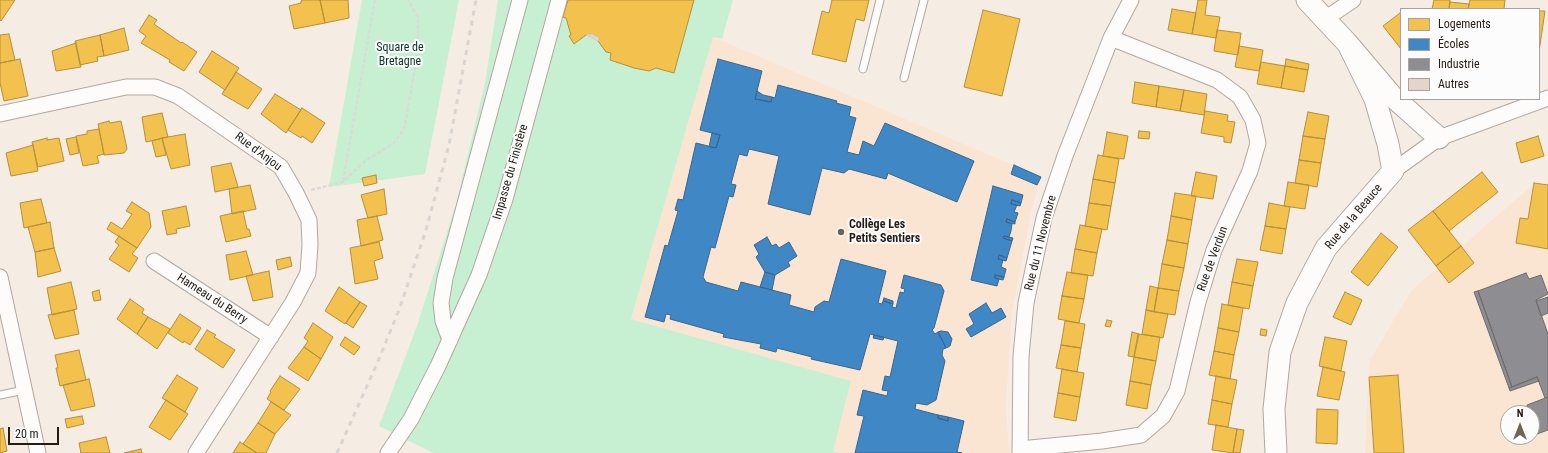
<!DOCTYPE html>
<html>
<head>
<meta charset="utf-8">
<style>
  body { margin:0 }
  #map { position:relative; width:1548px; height:453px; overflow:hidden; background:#f5ece4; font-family:"Roboto Condensed",sans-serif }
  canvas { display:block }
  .legend { position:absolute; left:1400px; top:8px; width:140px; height:92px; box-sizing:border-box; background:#fcfcfc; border:1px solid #a6a29f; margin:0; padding:5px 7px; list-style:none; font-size:12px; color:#241b13 }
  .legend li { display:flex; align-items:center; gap:8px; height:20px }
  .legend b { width:20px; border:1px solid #a6a29f }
  .north { position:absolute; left:1500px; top:405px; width:40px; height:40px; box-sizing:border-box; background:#fcfcfc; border:1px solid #a6a29f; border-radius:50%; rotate:0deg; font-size:11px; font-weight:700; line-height:16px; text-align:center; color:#241b13 }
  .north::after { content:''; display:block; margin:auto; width:14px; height:18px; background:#6d645c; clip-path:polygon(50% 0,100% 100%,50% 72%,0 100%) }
  .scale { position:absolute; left:8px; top:427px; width:51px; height:18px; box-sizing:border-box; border:2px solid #241b13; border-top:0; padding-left:5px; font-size:12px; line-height:14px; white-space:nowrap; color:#241b13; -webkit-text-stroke:3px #fcfcfc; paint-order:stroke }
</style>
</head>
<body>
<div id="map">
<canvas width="1548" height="453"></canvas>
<ul class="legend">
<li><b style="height:11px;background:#f2c14e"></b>Logements</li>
<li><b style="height:11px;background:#3f88c5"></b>Écoles</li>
<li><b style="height:11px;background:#8d8d92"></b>Industrie</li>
<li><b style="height:11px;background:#e3d5c9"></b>Autres</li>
</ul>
<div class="north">N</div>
<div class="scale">20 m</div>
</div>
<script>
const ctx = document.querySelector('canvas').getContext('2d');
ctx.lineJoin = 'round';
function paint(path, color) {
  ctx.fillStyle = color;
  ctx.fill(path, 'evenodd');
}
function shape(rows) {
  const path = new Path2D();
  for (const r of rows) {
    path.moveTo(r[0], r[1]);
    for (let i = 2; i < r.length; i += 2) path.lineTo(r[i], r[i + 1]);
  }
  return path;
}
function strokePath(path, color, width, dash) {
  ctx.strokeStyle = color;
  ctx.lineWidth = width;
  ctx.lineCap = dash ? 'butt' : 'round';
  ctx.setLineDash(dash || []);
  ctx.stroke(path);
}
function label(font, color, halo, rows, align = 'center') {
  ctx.font = font + ' "Roboto Condensed",sans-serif';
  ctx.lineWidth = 4;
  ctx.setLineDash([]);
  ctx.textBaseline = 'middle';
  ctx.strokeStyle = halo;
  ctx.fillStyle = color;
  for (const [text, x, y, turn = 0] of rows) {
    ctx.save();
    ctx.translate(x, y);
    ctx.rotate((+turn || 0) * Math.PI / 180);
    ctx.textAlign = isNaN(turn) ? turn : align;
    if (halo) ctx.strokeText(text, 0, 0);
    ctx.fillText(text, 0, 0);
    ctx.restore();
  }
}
paint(shape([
  [713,37,1041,177,1032,207,1012,312,1006,405,1009,453,841,453,833,451,851,381,631,319],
  [1548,183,1548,453,1365,453,1369,362,1411,291,1528,189],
  [1508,413,1532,413,1532,437,1508,437]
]), '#fae5d2');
paint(shape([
  [362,0,459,0,425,174,329,187],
  [498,0,733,0,722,39,713,37,631,319,851,381,833,451,841,453,433,453,379,426,417,326,456,204,485,83]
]), '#c7f0d2');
const homes = shape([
  [0,0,15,0,1,21,0,20,0,0],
  [320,0,325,23,294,29,289,6,301,3,301,1,303,0,320,0],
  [320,0,348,0,349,18,325,23,320,0],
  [568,0,694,0,674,73,656,68,649,71,634,68,610,60,611,53,606,52,598,41,599,38,592,34,586,35,574,44,569,36,571,35,566,18,563,17,568,0],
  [832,0,869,0,864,21,856,19,846,62,812,54,822,11,829,13,832,0],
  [1198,0,1207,0,1205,15,1220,17,1216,38,1192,34,1198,0],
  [1434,0,1450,0,1449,9,1432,9,1434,0],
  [1470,0,1505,0,1504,9,1468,9,1470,0],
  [1450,2,1469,4,1468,9,1449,9,1450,2],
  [1172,9,1196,13,1192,34,1168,30,1172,9],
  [983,10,1020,19,1002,96,964,87,983,10],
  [1539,11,1545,11,1539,52,1539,11],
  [1400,13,1401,14,1401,49,1383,26,1400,13],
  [149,15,157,20,154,24,181,43,182,42,197,52,184,71,169,62,170,60,141,43,146,36,139,31,149,15],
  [124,28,129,50,104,56,100,35,124,28],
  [1217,30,1241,33,1238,55,1214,51,1217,30],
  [9,34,15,60,0,63,0,35,9,34],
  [100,35,104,56,97,57,98,61,80,65,75,41,100,35],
  [76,43,81,67,56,71,52,51,76,43],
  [1239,46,1263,50,1259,71,1235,67,1239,46],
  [212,51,239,68,225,90,199,72,212,51],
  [20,59,28,96,4,101,0,83,0,63,20,59],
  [1286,59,1309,64,1308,70,1285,66,1286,59],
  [1261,62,1285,66,1281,88,1257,84,1261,62],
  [1285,66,1308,70,1304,92,1281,88,1285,66],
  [236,72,262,89,248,109,222,94,236,72],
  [1135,82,1159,86,1156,107,1132,103,1135,82],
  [1159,86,1184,90,1180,111,1156,107,1159,86],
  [1184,90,1207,94,1204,115,1180,111,1184,90],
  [275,94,301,110,286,133,261,114,275,94],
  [302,108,325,123,312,143,302,136,301,138,288,130,302,108],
  [1205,111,1228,115,1227,121,1235,122,1231,143,1224,142,1224,137,1201,133,1205,111],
  [1308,112,1329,116,1325,139,1303,136,1308,112],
  [162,113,168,137,146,142,142,117,162,113],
  [109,121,110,123,121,121,126,144,127,149,124,153,104,155,98,124,109,121],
  [99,129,104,154,97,156,99,163,83,166,76,136,87,134,87,131,99,129],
  [1139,131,1150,132,1149,139,1138,138,1139,131],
  [1107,132,1128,136,1124,159,1103,156,1107,132],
  [185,134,190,165,171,169,162,138,185,134],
  [1303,136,1325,139,1321,163,1299,160,1303,136],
  [1538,136,1544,156,1521,163,1516,143,1538,136],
  [76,137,79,153,70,155,66,139,76,137],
  [47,138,47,140,59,138,64,161,38,167,32,142,47,138],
  [162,138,166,155,156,157,152,141,162,138],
  [33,145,38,171,11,176,6,153,33,145],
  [1098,155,1119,159,1115,183,1093,179,1098,155],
  [1299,160,1321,163,1317,187,1295,183,1299,160],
  [231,163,238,187,215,192,211,167,231,163],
  [1196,172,1217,176,1213,199,1191,196,1196,172],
  [1482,172,1498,192,1449,231,1433,211,1482,172],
  [376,175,377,183,364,186,362,178,376,175],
  [1093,179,1115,183,1111,206,1089,203,1093,179],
  [1288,182,1309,185,1305,209,1284,206,1288,182],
  [1534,183,1548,185,1548,249,1516,243,1520,218,1528,219,1534,183],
  [250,185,256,209,232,214,229,189,250,185],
  [384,189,387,214,368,218,361,195,384,189],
  [1175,193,1196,196,1192,220,1171,216,1175,193],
  [41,199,47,223,24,228,20,203,41,199],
  [132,202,149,213,151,227,137,248,107,229,111,222,122,229,132,214,126,211,132,202],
  [1089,203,1111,206,1107,230,1085,226,1089,203],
  [1269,203,1290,207,1286,229,1265,226,1269,203],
  [186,206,190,226,176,229,177,233,167,235,162,211,186,206],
  [243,211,247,229,249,229,251,236,226,242,220,216,243,211],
  [1433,211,1461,246,1436,266,1408,230,1433,211],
  [377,216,383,240,361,246,357,220,377,216],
  [1171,216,1192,220,1188,244,1167,240,1171,216],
  [50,222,54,248,35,252,28,227,50,222],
  [1080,225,1102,229,1097,253,1075,249,1080,225],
  [1265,226,1286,229,1282,254,1260,250,1265,226],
  [1381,233,1398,247,1368,286,1351,272,1381,233],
  [119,236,137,248,132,254,138,258,129,272,109,259,119,245,115,242,119,236],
  [1167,240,1188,244,1184,268,1162,264,1167,240],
  [379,242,383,258,374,261,378,279,355,284,350,248,379,242],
  [1461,246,1474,263,1449,283,1436,266,1461,246],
  [54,248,61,271,38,277,35,252,54,248],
  [1075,249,1097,253,1093,276,1071,273,1075,249],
  [246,251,253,275,230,280,226,255,246,251],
  [290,257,292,266,278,270,276,260,290,257],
  [1237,259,1258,262,1253,286,1232,282,1237,259],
  [1162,264,1184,268,1179,291,1158,288,1162,264],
  [269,271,273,297,253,301,246,276,269,271],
  [1067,272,1088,275,1084,299,1062,296,1067,272],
  [71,282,77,309,52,315,47,288,71,282],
  [1232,282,1253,286,1249,309,1228,305,1232,282],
  [1150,286,1158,288,1154,312,1146,310,1150,286],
  [339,287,360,302,345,324,325,311,339,287],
  [1158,288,1179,291,1175,315,1154,312,1158,288],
  [99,290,101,300,94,301,92,292,99,290],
  [1345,292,1362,300,1351,325,1333,317,1345,292],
  [1062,296,1084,299,1079,323,1058,319,1062,296],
  [130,299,144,309,142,313,148,317,137,334,117,319,130,299],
  [360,302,367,306,353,328,346,323,360,302],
  [1222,304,1243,308,1239,332,1218,328,1222,304],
  [74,310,79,334,55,339,48,315,74,310],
  [1146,310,1168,314,1163,338,1142,334,1146,310],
  [180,314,201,328,190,345,184,341,183,343,168,333,180,314],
  [148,317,170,329,157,349,137,334,148,317],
  [1107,320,1112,321,1110,327,1105,326,1107,320],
  [1065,321,1085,324,1081,348,1061,345,1065,321],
  [313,323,333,337,321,359,304,347,308,341,304,338,313,323],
  [1218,328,1239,332,1234,355,1214,351,1218,328],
  [1261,329,1267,330,1266,336,1260,335,1261,329],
  [207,330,216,335,214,337,235,350,223,368,195,349,207,330],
  [1132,332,1139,334,1134,357,1128,356,1132,332],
  [1138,334,1160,337,1156,361,1134,357,1138,334],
  [345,337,360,347,354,355,340,345,345,337],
  [1325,337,1347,341,1341,371,1319,366,1325,337],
  [1061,345,1081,348,1077,372,1056,368,1061,345],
  [304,347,321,359,308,381,288,368,304,347],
  [79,350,86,380,60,386,56,368,58,368,55,355,79,350],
  [1214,351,1234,355,1230,379,1209,375,1214,351],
  [1134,357,1156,361,1151,385,1130,381,1134,357],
  [1323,367,1345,372,1339,400,1317,396,1323,367],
  [1062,369,1084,373,1080,397,1058,393,1062,369],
  [177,375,198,388,185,412,162,398,177,375],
  [1398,375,1404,453,1374,453,1369,377,1398,375],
  [280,376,300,389,284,410,267,399,271,392,270,391,280,376],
  [1216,376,1237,380,1232,404,1212,400,1216,376],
  [89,379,95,406,71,411,63,385,89,379],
  [1130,381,1151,385,1147,409,1126,405,1130,381],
  [1058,393,1080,397,1076,421,1054,417,1058,393],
  [166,400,188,414,170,440,149,427,166,400],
  [1212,400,1232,404,1228,427,1208,424,1212,400],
  [271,402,291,415,275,434,258,423,271,402],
  [1317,409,1338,410,1337,444,1316,443,1317,409],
  [82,416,84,424,67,428,65,419,82,416],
  [258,423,275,434,266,453,257,453,243,444,258,423],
  [1216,425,1237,429,1233,453,1212,450,1216,425],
  [3,428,7,451,0,453,0,429,3,428],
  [1237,429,1244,430,1240,453,1233,452,1237,429],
  [106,437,110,453,81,453,79,443,106,437],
  [240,442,243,444,257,453,233,453,240,442],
  [141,449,142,453,124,453,141,449]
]);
paint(homes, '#f2c14e');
strokePath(homes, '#b48f3c', 1);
const schools = shape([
  [718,59,762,71,755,99,771,102,772,97,775,98,778,85,837,101,836,103,851,107,849,116,856,118,847,152,859,155,863,141,874,146,885,123,974,161,957,202,890,174,888,173,886,179,849,169,844,173,822,168,810,215,768,204,779,156,749,149,747,156,739,154,731,184,736,185,733,197,729,196,715,248,711,247,703,277,706,282,738,291,741,282,791,295,789,305,814,312,815,307,824,301,829,302,841,259,886,271,878,303,882,304,883,301,893,304,892,307,896,308,900,292,904,293,905,289,901,288,904,275,941,285,944,291,934,328,932,330,935,334,938,332,946,348,943,349,942,355,945,361,936,400,927,405,916,403,915,409,938,415,938,418,948,421,948,417,964,421,957,452,962,453,855,453,864,416,857,415,863,390,887,396,888,391,882,390,885,376,890,377,898,341,870,334,860,370,811,359,812,357,777,348,776,352,760,348,761,344,723,337,724,334,670,319,671,315,666,314,664,322,645,317,665,245,668,246,678,211,675,210,678,199,683,200,696,143,716,148,720,135,700,130,718,59],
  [757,91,763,95,772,97,771,102,755,99,757,91],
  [712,133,720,135,716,148,709,147,712,133],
  [1014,165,1041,177,1037,185,1011,174,1014,165],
  [993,186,1023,195,1021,203,1012,200,1011,204,1017,205,1014,212,1018,213,1015,222,1007,219,1006,222,1012,224,1011,231,1009,237,1004,236,1003,238,1012,241,1007,258,999,255,998,259,1003,260,1001,267,1006,269,1004,277,995,275,995,278,999,279,997,286,971,280,993,186],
  [1012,200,1021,203,1020,206,1011,204,1012,200],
  [1007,219,1015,222,1015,224,1006,222,1007,219],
  [1004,236,1013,238,1012,241,1003,238,1004,236],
  [767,237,772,246,776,244,779,248,789,242,797,256,788,262,790,266,775,275,765,272,756,257,759,254,754,245,767,237],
  [999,255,1007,258,1006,261,998,259,999,255],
  [765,272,775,275,772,290,760,287,765,272],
  [995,275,1004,277,1003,280,995,278,995,275],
  [884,298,893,301,893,304,883,301,884,298],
  [986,303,992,313,1001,308,1006,317,971,337,966,329,974,324,969,314,986,303],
  [941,331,948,332,952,339,950,346,946,348,938,332,941,331],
  [874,335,884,337,883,340,873,338,874,335],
  [938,415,948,417,948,421,938,418,938,415]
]);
paint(schools, '#3f88c5');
strokePath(schools, '#376790', 1);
const industry = shape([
  [1526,273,1529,279,1541,275,1548,294,1536,300,1548,334,1548,397,1545,398,1537,377,1512,387,1478,291,1526,273],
  [1478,291,1512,387,1509,388,1474,292,1478,291],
  [1548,297,1548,313,1541,316,1536,301,1548,297],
  [1537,377,1539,381,1510,391,1509,388,1537,377],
  [1548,397,1548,430,1537,434,1532,421,1532,413,1529,413,1527,405,1548,397]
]);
paint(industry, '#8d8d92');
strokePath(industry, '#6e6b6c', 1);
const building = shape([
  [592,34,599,38,598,41,586,35,592,34]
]);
paint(building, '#e3d5c9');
strokePath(building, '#d8cfc7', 1);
const lane = shape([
  [863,69,880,0],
  [904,78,924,0],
  [0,395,24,390]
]);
const street = shape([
  [1325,19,1353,0],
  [0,114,126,87,155,87,178,96,281,167,296,193,309,220,310,245,308,273,293,302,196,453],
  [1393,171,1439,138,1548,98],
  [154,261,271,337],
  [0,277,38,453],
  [450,340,443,321,441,303,445,278,520,0],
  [1020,449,1102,441,1141,435,1163,416,1177,391,1198,302,1214,250,1250,171,1258,143,1253,120,1240,97,1217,80,1111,38],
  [388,453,411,419,438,366,479,275,505,199,559,0],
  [1020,453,1021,356,1026,303,1044,218,1065,156,1111,38,1131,0]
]);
const secondary = shape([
  [1307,0,1348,44,1392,96,1439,138],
  [1276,453,1274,409,1280,352,1297,303,1326,248,1393,171,1388,144,1375,99,1348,44]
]);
strokePath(lane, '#b0a8a0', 9);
strokePath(street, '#b0a8a0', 17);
strokePath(secondary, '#b0a8a0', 23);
strokePath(shape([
  [343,181,375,0],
  [311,190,343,182,365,161,394,143,404,129,418,52,418,17,408,0]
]), '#dcd9d7', 2.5, [4, 2]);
strokePath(lane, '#fefcfb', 7);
strokePath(street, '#fefcfb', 15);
strokePath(secondary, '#fefcfb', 21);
strokePath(shape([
  [337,453,379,359,399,310,426,230,449,145,476,0]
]), '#d8d5d2', 3, [5, 5]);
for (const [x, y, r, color] of [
  [841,232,4,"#6d645c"]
]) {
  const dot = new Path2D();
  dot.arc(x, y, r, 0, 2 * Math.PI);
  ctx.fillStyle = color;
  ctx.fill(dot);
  strokePath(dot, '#fcfcfc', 1.5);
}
label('12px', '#06351f', '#fcfcfc', [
  ["Square de",400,48],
  ["Bretagne",400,62]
]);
label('12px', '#241b13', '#fcfcfc', [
  ["Rue d'Anjou",258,152,37],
  ["Impasse du Finistère",511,172,-74],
  ["Rue de la Beauce",1354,217,-50],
  ["Rue du 11 Novembre",1041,243,-76],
  ["Rue de Verdun",1213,259,-70],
  ["Hameau du Berry",212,299,33]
]);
label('bold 12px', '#241b13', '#fcfcfc', [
  ["Collège Les",849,225],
  ["Petits Sentiers",849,239]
], 'left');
</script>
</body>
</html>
